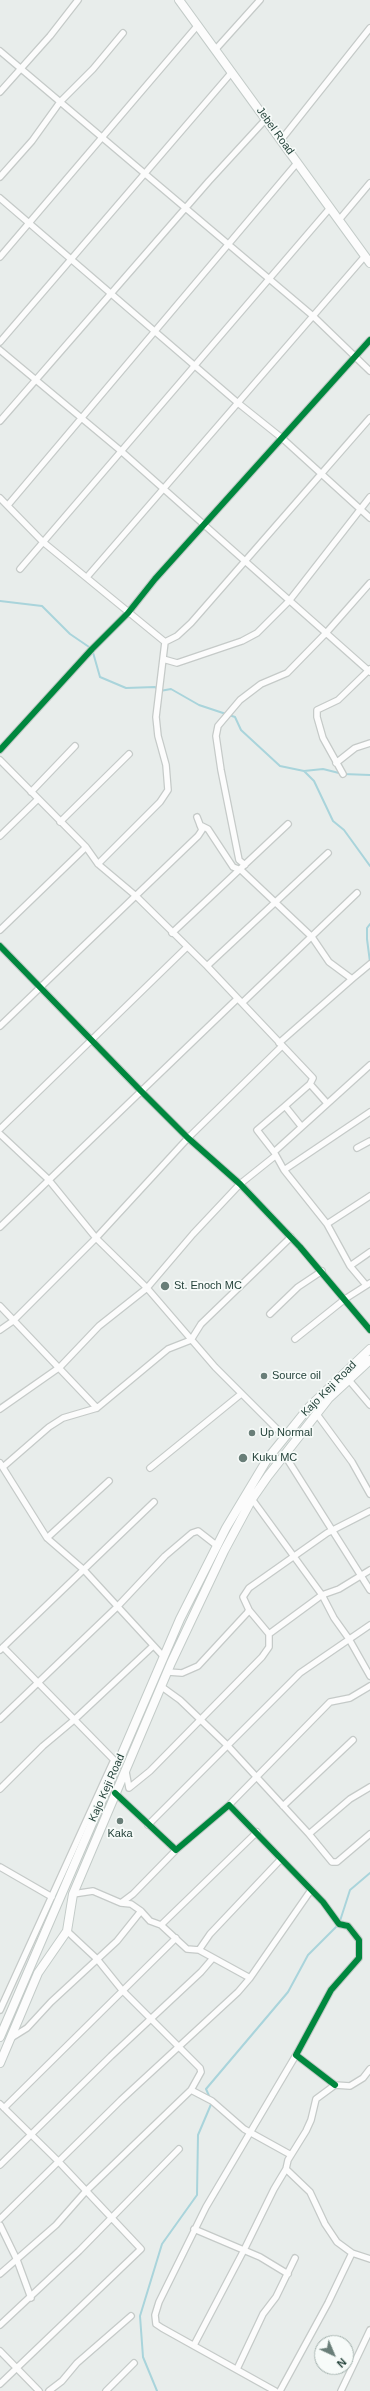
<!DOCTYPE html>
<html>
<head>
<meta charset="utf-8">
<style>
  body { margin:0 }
  #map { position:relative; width:370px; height:2391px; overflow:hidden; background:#e8edeb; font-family:Arial,sans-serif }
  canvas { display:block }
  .north { position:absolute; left:314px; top:2335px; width:40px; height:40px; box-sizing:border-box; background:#f7fbf9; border:1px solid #a3b1ad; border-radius:50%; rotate:136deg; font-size:11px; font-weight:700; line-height:16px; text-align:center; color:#24423a }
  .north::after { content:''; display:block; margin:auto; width:14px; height:18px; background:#697e78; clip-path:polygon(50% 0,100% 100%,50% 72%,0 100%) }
</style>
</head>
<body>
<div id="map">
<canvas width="370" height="2391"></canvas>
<div class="north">N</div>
</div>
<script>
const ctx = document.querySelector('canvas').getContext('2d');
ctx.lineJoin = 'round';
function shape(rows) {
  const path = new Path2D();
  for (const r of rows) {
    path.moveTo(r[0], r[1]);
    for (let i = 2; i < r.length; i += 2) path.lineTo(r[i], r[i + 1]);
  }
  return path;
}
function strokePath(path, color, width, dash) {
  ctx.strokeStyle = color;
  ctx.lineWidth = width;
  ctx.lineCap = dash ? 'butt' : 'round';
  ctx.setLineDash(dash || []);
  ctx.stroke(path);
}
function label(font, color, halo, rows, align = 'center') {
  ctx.font = font + ' Arial,sans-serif';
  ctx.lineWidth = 3.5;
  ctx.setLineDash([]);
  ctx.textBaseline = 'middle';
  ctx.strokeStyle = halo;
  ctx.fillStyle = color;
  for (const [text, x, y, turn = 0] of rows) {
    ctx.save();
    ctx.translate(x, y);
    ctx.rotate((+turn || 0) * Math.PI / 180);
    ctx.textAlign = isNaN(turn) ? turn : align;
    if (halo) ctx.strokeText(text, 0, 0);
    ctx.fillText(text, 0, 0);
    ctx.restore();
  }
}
strokePath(shape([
  [0,601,42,606,70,634,92,649,100,677,126,688,155,687,160,691,171,689,199,705,235,717,241,730,280,766,304,771,323,769,343,774,370,775],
  [304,771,314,781,333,821,344,830,370,866],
  [370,962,367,939,367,928,370,924],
  [210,2098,206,2089,288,1992,308,1955,339,1924,350,1890,370,1873],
  [157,2391,143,2357,140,2316,162,2244,197,2195,198,2135,212,2102]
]), '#a9d4db', 2);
const minor = shape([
  [215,50,260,0],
  [0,51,313,316,370,371],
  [0,92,50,36,78,0],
  [281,140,370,28],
  [0,177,32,141,60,102,93,69,123,33],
  [0,198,238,403,283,439,370,518],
  [339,220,370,183],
  [0,257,198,25],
  [0,342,232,72],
  [0,350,121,451,370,672],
  [0,421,209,181,266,119],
  [0,498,43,542,165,642,177,636,191,623,370,418],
  [8,505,297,163],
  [20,569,330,208],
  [87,577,365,256],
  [163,659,177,663,242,641,257,633,289,601,370,497],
  [0,750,92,649,128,613,155,579,370,340],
  [0,760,86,847,98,864,136,896,207,966,313,1078,310,1084,326,1102],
  [336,763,355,748,370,743],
  [343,774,323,738,317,717,317,710,338,700,370,669],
  [31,792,75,746],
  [60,822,129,754],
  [200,825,208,829,233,867,241,870,312,937,329,962,352,979,279,1043],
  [0,836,38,799],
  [98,864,160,802,168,790,166,765,158,736,156,717,165,642],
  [245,865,239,860,221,770,216,736,218,726,240,700,261,684,287,673,326,633,370,583],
  [0,930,86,847],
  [172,933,288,824],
  [0,946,141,1091,188,1138,240,1184,300,1247,370,1330],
  [207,966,328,853],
  [352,979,370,964],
  [242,1003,357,893],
  [0,1026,198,836,202,830,197,817],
  [285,1106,257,1130,274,1152,284,1170,327,1224,350,1266,366,1285],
  [301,1126,285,1106,310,1084],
  [0,1129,187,947],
  [0,1134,48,1179,96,1238,147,1288,215,1367,285,1437],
  [357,1148,370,1141],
  [274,1152,370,1065],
  [284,1170,370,1112],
  [327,1224,370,1196],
  [0,1227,237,999],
  [350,1266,370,1252],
  [0,1306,97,1408],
  [270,1314,298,1287,322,1271],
  [0,1330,13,1321,96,1238,188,1138,282,1046],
  [295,1339,345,1299,370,1283],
  [348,1379,370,1405],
  [0,1409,60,1367,99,1326,147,1288,193,1234,240,1184,275,1156],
  [316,1413,352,1462,370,1494],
  [284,1454,370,1590],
  [0,1463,47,1538,84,1570,164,1657],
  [3,1467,49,1427,63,1418,97,1408,168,1349,191,1340,201,1324,291,1237],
  [150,1468,241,1394],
  [252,1499,322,1595,334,1618,349,1639,370,1676],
  [47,1538,109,1481],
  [249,1610,269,1634],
  [3,1647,115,1761],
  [0,1650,154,1502],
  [168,1672,182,1673,198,1666,247,1613,249,1610,243,1597,249,1588,327,1533,370,1511],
  [162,1687,180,1700,228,1746,309,1834,332,1862,337,1862,370,1834],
  [0,1719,117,1607,165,1556,192,1533,198,1531,216,1545],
  [126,1772,129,1788,150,1771,262,1657,269,1647,269,1634,322,1595,339,1589,370,1570],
  [0,1789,43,1746,74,1720,153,1646],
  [115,1793,176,1850,229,1805,323,1902,339,1924,348,1926,352,1931,359,1940,359,1958,331,1990,296,2055,335,2085],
  [229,1805,330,1702,350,1698,370,1686],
  [283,1806,353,1740],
  [148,1825,300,1673,370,1625],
  [309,1834,350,1799,370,1787],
  [0,1867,52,1897],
  [73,1894,93,1891,121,1903,133,1894,176,1850],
  [121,1903,131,1904,141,1911],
  [161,1925,257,1832],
  [199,1950,210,1934,281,1859],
  [0,2010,114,1760],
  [11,2038,27,2028,51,2002,117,1941,141,1911,150,1921,161,1925,187,1949,199,1950,250,1978],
  [191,2090,212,2101,244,2129,291,2155],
  [0,2104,59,2162,141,2249,0,2384],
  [4,2108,176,1938],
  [0,2165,111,2056,201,1972,213,1958],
  [286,2169,310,2192,325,2224,337,2242,352,2253,370,2259],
  [0,2219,121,2100,238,1992,250,1978,311,1890],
  [0,2225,17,2260,31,2298],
  [194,2229,260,2257,288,2274],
  [0,2274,56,2225,86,2191,191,2090,201,2072,200,2068,122,1990,97,1959,67,1931],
  [0,2325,79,2251,179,2149],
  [194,2345,244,2250,274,2189,286,2169,288,2160,306,2131,311,2120,316,2099,335,2085,350,2086,363,2078,370,2069],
  [0,2351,39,2391],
  [237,2369,263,2314,276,2297,295,2258],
  [49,2391,62,2381,77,2363,131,2316],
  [106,2391,134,2363],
  [275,2391,162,2328,156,2324,155,2315,159,2302,206,2207,296,2055],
  [280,2391,328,2303,352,2253],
  [341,2391,370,2330]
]);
const secondary = shape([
  [179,0,370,263],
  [0,2037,180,1619,226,1528,268,1458,285,1437,309,1407,370,1349],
  [0,2063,38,1973,67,1931,73,1894,171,1663,224,1551,252,1499,268,1476,329,1398,370,1360]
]);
strokePath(minor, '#c5cac8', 8);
strokePath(secondary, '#c3cbc8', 10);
strokePath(minor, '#fcfcfc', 5.5);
strokePath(secondary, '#fcfcfc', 8);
strokePath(shape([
  [0,750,92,649,128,613,155,579,370,340],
  [0,946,141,1091,188,1138,240,1184,300,1247,370,1330],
  [115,1793,176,1850,229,1805,323,1902,339,1924,348,1926,352,1931,359,1940,359,1958,331,1990,296,2055,335,2085]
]), '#00873e', 6);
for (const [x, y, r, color] of [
  [165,1286,5,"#697e78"],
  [264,1376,4,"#697e78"],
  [252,1433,4,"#697e78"],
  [243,1458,5,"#697e78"],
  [120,1821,4,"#697e78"]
]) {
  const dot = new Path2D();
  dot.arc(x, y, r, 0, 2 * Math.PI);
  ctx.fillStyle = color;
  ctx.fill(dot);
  strokePath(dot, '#f7fbf9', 1.5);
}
label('11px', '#24423a', '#f7fbf9', [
  ["Jebel Road",275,131,54],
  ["Kajo Keji Road",329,1389,-45],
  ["Kajo Keji Road",107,1788,-66]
]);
label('11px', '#24423a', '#f7fbf9', [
  ["St. Enoch MC",174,1286],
  ["Source oil",272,1376],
  ["Up Normal",260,1433],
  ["Kuku MC",252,1458],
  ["Kaka",120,1834,"center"]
], 'left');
</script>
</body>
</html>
